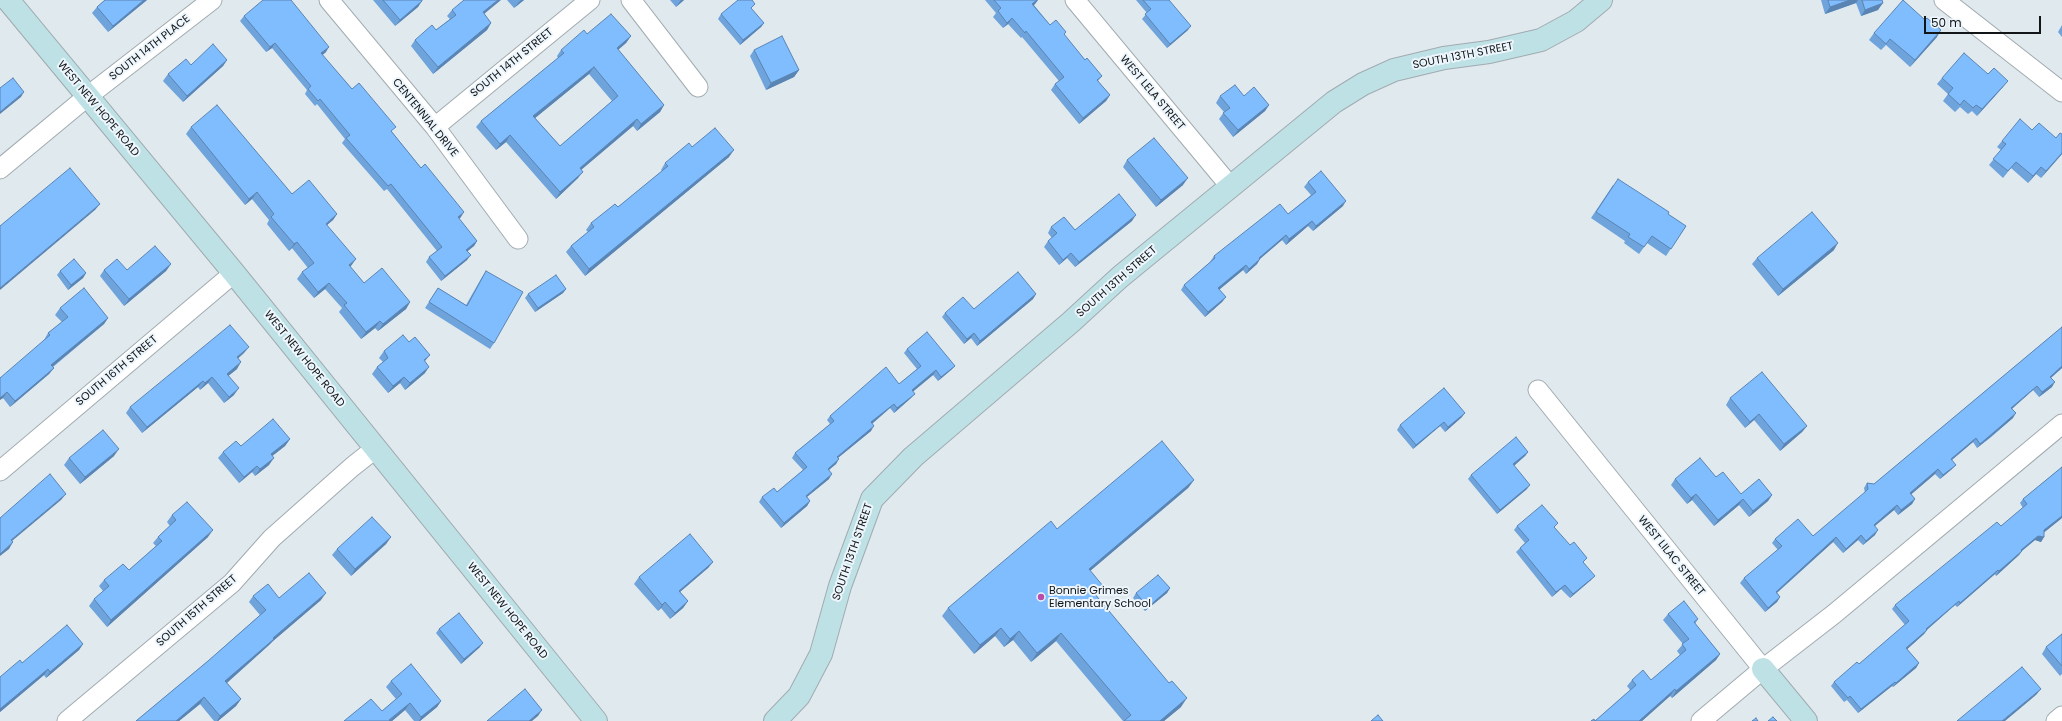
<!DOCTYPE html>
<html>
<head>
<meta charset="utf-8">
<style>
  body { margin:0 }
  #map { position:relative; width:2062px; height:721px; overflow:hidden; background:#dfe9ee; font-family:Poppins,sans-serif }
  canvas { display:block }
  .scale { position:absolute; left:1924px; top:16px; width:117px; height:18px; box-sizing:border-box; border:2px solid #121517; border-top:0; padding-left:5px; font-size:12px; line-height:14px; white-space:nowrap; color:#121517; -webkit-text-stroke:3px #ecf6fc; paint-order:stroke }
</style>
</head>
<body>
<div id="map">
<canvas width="2062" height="721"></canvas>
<div class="scale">50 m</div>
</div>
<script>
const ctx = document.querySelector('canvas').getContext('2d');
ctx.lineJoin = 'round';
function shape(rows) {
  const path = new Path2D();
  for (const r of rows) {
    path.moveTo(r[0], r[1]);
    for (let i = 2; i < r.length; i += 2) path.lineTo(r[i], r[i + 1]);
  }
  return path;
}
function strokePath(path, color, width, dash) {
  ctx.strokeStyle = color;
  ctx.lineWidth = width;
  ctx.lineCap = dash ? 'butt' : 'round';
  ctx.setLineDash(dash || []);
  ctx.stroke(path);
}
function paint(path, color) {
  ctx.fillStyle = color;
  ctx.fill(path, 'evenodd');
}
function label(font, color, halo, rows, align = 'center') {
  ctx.font = font + ' Poppins,sans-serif';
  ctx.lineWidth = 4;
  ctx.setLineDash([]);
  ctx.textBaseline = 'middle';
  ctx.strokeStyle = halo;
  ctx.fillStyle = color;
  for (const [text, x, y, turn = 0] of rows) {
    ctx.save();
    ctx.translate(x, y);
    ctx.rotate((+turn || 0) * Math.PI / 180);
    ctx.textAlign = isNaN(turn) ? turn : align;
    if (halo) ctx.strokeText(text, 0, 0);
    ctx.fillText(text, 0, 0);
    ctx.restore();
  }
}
const street = shape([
  [329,0,435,127,518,239],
  [631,0,698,87],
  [1075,0,1230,186],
  [1944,0,2062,92],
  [435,127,590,0],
  [0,169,88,96,212,0],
  [1538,390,1763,669],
  [0,471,234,273],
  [67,721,232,583,272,538,352,467,376,448],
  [1701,721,1763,669,1834,614,2062,424],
  [2056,721,2062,716]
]);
const secondary = shape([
  [8,0,234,273,596,721],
  [1763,669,1806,721],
  [775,721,799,696,821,654,840,586,872,499,913,457,1071,322,1120,277,1334,102,1363,84,1394,70,1444,58,1489,52,1541,40,1576,21,1601,0]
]);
strokePath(street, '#a1abb0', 21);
strokePath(secondary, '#a1abb0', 24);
strokePath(street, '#fff', 19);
strokePath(secondary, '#bee1e6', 22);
paint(shape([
  [105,0,147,0,108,32,92,13,97,7],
  [373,0,422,0,418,7,395,26],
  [507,0,524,0,514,8],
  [670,0,684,0,676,7],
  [985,0,1038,0,1034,5,1050,25,1066,32,1064,35,1085,60,1102,76,1098,81,1110,95,1106,101,1079,124,1051,90,1055,84,1059,81,1022,37,1021,38,1008,24,1003,28,993,17,996,13],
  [1136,0,1169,0,1188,30,1167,48,1142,19,1147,13],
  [1821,0,1882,0,1878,10,1861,16,1856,3,1825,14],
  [452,10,484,14,491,23,487,30,433,74,411,46,415,40,436,30,450,19,447,16],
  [721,14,764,23,761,27,740,45,718,19],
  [244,16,326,52,322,55,352,89,392,132,461,217,459,219,477,241,474,246,467,251,467,260,441,281,426,262,429,257,437,251,387,189,384,191,342,143,345,139,317,104,315,106,305,94,307,90,272,48,266,52,240,21],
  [2062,25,2062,37,2058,32],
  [1874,33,1937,37,1910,67,1886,45,1881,50,1869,40],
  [587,34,631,36,626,43,618,50,664,105,660,112,637,131,633,126,581,170,578,178,556,199,506,142,496,150,476,127,481,121,558,58,557,56,561,50],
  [589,74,612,101,560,146,535,118],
  [754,50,799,70,794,77,766,90,750,56],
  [227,60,223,66,183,102,163,81,168,74,191,65],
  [1988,74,2003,87,1977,116,1972,111,1968,114,1960,107,1955,112,1943,101,1948,94,1937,84,1942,78],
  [1220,96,1244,96,1269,105,1265,111,1233,137,1219,119,1224,112,1216,103],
  [191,127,292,194,337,214,333,220,327,225,351,266,350,267,364,283,410,302,406,309,378,331,375,328,361,339,339,312,342,308,325,289,314,298,297,279,302,272,308,268,292,248,289,251,267,224,269,220,252,199,245,205,186,134],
  [2032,130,2062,154,2041,178,2036,174,2028,183,2011,168,2003,178,1989,165,2001,150,1997,147,2002,141],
  [692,147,729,157,585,276,566,252,571,246,588,232,586,230,591,223,618,207,662,171,661,170,665,163],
  [1127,160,1183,185,1156,207,1123,167],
  [1308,182,1343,206,1313,231,1308,226,1286,245,1282,240,1260,259,1257,264,1246,274,1243,270,1219,290,1226,297,1222,302,1205,317,1181,290,1184,285,1210,262,1214,256,1288,214,1311,195,1304,187],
  [1613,185,1668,214,1686,226,1666,256,1647,243,1639,254,1624,243,1625,241,1591,218],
  [1132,221,1075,267,1067,258,1059,265,1044,247,1048,241,1052,238,1048,233,1051,227,1075,230],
  [1834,250,1778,296,1752,264,1757,258],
  [171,264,166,271,124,306,100,276,104,270,127,270],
  [60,271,86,273,83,278,68,290,57,275],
  [486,271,494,343,490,349,425,308,438,288,466,305,482,277],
  [566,289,563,293,535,312,525,298,528,294],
  [1036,294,1033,299,977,346,971,338,964,344,942,317,945,313,974,309],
  [60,308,108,318,104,324,53,367,54,368,49,374,10,407,3,398,0,400,44,340,48,333,62,322,55,315],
  [2062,327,2062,368,2051,378,2052,387,2039,397,2033,390,2012,409,2013,418,1990,438,1977,448,1973,442,1952,460,1952,469,1940,479,1935,474,1911,494,1915,499,1912,504,1898,515,1894,510,1875,526,1875,535,1863,545,1858,540,1843,553,1833,542,1777,593,1780,597,1777,602,1765,612,1740,583,1744,578,1778,550,1772,543,1775,539,1813,536,1865,493,1864,488,1867,483,1874,484],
  [907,349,955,366,951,370,938,381,933,375,913,391,911,398,894,413,890,408,872,424,871,431,838,458,836,464,829,470,829,479,807,497,810,501,807,506,781,528,759,502,762,497,777,492,803,470,792,458,795,453,830,424,827,420,830,416,899,384,917,369,904,353],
  [384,351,425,361,425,373,405,390,400,383,388,393,372,374,377,367,383,362,379,358],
  [244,353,238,358,237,369,228,376,234,395,224,403,208,383,200,390,198,387,142,433,126,413,130,407],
  [1730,398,1807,426,1802,432,1780,451,1754,420,1745,428,1726,405],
  [1462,417,1445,432,1440,426,1413,449,1397,430,1400,425],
  [290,439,285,446,272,456,269,465,255,476,252,472,239,483,218,458,223,452,241,446],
  [1528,452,1525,456,1514,466,1527,489,1497,514,1468,479,1471,475],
  [114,456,80,484,64,465,69,458],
  [2062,467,2062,518,2044,532,2044,537,2041,542,2035,540,2022,551,2019,555,1996,576,1995,574,1957,607,1955,605,1927,630,1924,634,1907,649,1919,663,1916,668,1893,687,1892,686,1858,713,1847,700,1844,702,1831,686,1834,682,1859,664,1905,625,1892,609,1895,605,2001,526,2023,508,2020,503,2023,499],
  [1716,477,1741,494,1772,495,1768,501,1749,517,1739,505,1714,526,1692,500,1687,504,1671,485,1675,479],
  [1194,480,1188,488,1090,571,1097,594,1096,595,1181,707,1164,721,1123,721,1056,641,1031,662,1013,640,1004,647,995,636,974,654,942,616,948,608,1057,529],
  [172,515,208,537,107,627,89,606,94,599,103,591,99,586,104,580,129,570,156,546,153,543,158,537,170,526,167,522],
  [1517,526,1555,528,1584,563,1591,580,1570,598,1561,589,1552,597,1516,552,1525,543,1514,530],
  [391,537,386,544,351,576,332,555,337,549],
  [713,562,708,568,680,592,688,601,683,608,670,619,661,608,658,611,634,584,639,577],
  [1170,588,1167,593,1145,611,1133,598,1136,593],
  [253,596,279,598,321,600,273,641,269,645,227,683,241,699,236,706,218,721,214,721,200,704,179,721,136,721,208,661,260,615,249,602],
  [1668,614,1698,619,1695,624,1720,654,1716,660,1672,698,1670,696,1642,721,1591,721,1595,721,1630,690,1627,686,1632,680,1651,680,1680,655,1677,651,1683,644,1663,620],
  [439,629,480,647,461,664,436,633],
  [2062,634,2062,674,2060,676,2042,654,2046,647],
  [83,644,79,650,46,678,44,675,0,712,0,677,22,663],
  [391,681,441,701,437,707,420,721,414,721,405,710,392,721,344,721,382,711,396,699,386,687]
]), '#6ea3db');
paint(shape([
  [144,0,147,0,108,32,113,26],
  [498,0,501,0,478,19,483,12],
  [521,0,524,0,514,8,519,2],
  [681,0,684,0,676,7],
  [1037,0,1038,0,1035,4,1028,10,1032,4],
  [1850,0,1858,0,1856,3,1825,14,1830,7],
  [422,1,418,7,395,26,400,20],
  [1883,3,1878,10,1861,16,1865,10],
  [1012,18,1008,24,1003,28,1007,23],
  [491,23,487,30,433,74,438,67],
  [764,23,761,27,740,45,743,40],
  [1191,26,1188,30,1167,48,1170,44],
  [1941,30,1937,37,1910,67,1915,60],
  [631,36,626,43,612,55,617,48],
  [275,43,272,48,266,52,270,47],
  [329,47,326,52,318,59,321,53],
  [227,60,223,66,183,102,187,96],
  [594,67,589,74,529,123,533,116],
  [799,70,794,77,766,90,771,83],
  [2008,81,2003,87,1977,116,1982,109],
  [24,92,21,97,0,114,0,112],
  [1110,95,1106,101,1079,124,1083,118],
  [664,105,660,112,637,131,641,124],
  [1269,105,1265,111,1233,137,1238,130],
  [637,119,633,126,575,175,580,168],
  [510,135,506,142,496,150,500,144],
  [734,150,729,157,585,276,589,269],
  [2062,153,2062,154,2041,178,2046,171],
  [2041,167,2036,174,2028,183,2033,176],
  [583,172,578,178,556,199,560,192],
  [1188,178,1183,185,1156,207,1161,200],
  [257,192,252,199,245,205,249,199],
  [1346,201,1343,206,1313,231,1316,226],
  [100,204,95,210,0,290,0,288],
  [464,212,461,217,455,222,458,217],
  [337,214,333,220,321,230,326,224],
  [1136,215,1132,221,1075,267,1079,262],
  [1312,221,1308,226,1286,245,1289,239],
  [1286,235,1282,240,1255,263,1259,258],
  [477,241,474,246,463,255,466,250],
  [297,242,292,248,289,251,294,244],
  [1838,243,1834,250,1778,296,1783,289],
  [1071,253,1067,258,1059,265,1063,260],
  [471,255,467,260,441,281,445,276],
  [356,259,351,266,344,272,349,265],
  [1260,259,1257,264,1246,274,1249,269],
  [171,264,166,271,124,306,129,299],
  [1246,265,1243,270,1215,293,1218,288],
  [86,273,83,278,68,290,71,285],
  [329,283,325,289,314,298,318,292],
  [566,289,563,293,535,312,538,308],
  [1036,294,1033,299,977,346,980,341],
  [1226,297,1222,302,1205,317,1208,312],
  [410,302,406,309,378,331,383,324],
  [108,318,104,324,47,371,51,365],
  [380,321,375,328,361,339,366,332],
  [974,333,971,338,964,344,967,339],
  [249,347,244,353,233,363,237,357],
  [430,355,425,361,424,360],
  [241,362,237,369,222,381,227,374],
  [955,366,951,370,938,381,941,377],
  [2062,366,2062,368,2047,381,2050,377],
  [429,367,425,373,405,390,410,383],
  [54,368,49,374,10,407,15,401],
  [936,370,933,375,909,395,912,390],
  [212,377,208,383,200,390,205,383],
  [404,377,400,383,388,393,393,386],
  [203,381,198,387,142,433,147,427],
  [2055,382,2052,387,2039,397,2042,392],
  [2037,386,2033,390,2008,412,2011,408],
  [239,388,234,395,224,403,229,397],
  [7,392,3,398,0,400,0,398],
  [915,394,911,398,894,413,897,408],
  [894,404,890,408,868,427,871,422],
  [1465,413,1462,417,1445,432,1448,427],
  [2016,413,2013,418,1977,448,1980,444],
  [1759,414,1754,420,1745,428,1750,422],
  [1444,422,1440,426,1413,449,1416,445],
  [874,426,871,431,834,461,837,457],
  [1807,426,1802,432,1780,451,1784,444],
  [1976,438,1973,442,1948,463,1951,459],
  [290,439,285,446,266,461,271,454],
  [119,449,114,456,80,484,85,477],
  [1528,452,1525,456,1510,469,1513,464],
  [274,458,269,465,255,476,260,469],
  [839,459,836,464,825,473,828,469],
  [1956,465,1952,469,1940,479,1943,475],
  [257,466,252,472,239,483,244,477],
  [1938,469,1935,474,1907,498,1910,493],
  [832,474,829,479,803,500,806,496],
  [1194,480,1188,488,1083,577,1089,569],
  [1530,485,1527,489,1497,514,1500,510],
  [66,494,61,500,6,546,11,540],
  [1696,494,1692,500,1687,504,1691,498],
  [1772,495,1768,501,1749,517,1753,511],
  [1743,499,1739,505,1714,526,1718,520],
  [1915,499,1912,504,1898,515,1901,510],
  [810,501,807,506,781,528,784,523],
  [1897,505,1894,510,1871,529,1874,525],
  [2062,516,2062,518,2041,535,2044,530],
  [213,530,208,537,107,627,111,620],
  [1878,530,1875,535,1863,545,1866,541],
  [1861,535,1858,540,1843,553,1846,549],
  [2038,536,2044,537,2041,542,2035,540,2018,554,2021,550],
  [391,537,386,544,351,576,355,569],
  [1836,537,1833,542,1773,596,1776,592],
  [13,542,9,549,0,556,0,554],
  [2022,551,2019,555,1996,576,1999,571],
  [713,562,708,568,674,597,679,591],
  [1998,570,1995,574,1957,607,1960,603],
  [1595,576,1591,580,1570,598,1573,594],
  [1565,585,1561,589,1552,597,1556,592],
  [1103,586,1097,594,1088,602,1094,593],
  [1170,588,1167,593,1145,611,1148,607],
  [326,593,321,600,273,641,269,645,221,688,225,681,273,638],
  [1780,597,1777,602,1765,612,1768,608],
  [688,601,683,608,670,619,675,613],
  [1959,601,1955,605,1923,633,1926,629],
  [665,602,661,608,658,611,662,605],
  [1001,628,995,636,974,654,980,645],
  [1927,630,1924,634,1903,653,1906,648],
  [1019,631,1013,640,1004,647,1010,639],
  [1061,633,1056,641,1031,662,1037,653],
  [483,643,480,647,461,664,464,659],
  [83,644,79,650,46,678,50,672],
  [1720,654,1716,660,1672,698,1676,691],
  [1919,663,1916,668,1893,687,1896,683],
  [48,669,44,675,0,712,0,709],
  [1895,682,1892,686,1858,713,1861,709],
  [1675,689,1670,696,1642,721,1639,721],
  [2041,689,2036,695,2005,721,2002,721],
  [204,697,200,704,179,721,176,721],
  [1187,698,1181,707,1164,721,1160,721],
  [241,699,236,706,218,721,217,721,220,716],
  [441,701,437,707,420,721,419,721,421,717],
  [410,703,405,710,392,721,389,721],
  [542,710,538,716,532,721,529,721]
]), '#5a84b2');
const building = shape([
  [105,0,144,0,113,26,97,7,105,0],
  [263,0,291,0,329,47,321,53,352,89,359,83,396,127,391,131,421,168,425,164,464,212,458,217,477,241,466,250,471,255,445,276,429,257,442,247,391,184,388,186,346,138,350,135,320,99,318,101,308,89,311,86,275,43,270,47,244,16,263,0],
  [383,0,422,0,422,1,400,20,383,0],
  [464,0,498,0,483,12,491,23,438,67,415,40,432,25,436,30,456,15,452,10,464,0],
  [738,0,752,0,755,4,751,8,764,23,743,40,721,14,738,0],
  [994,0,1037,0,1032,4,1050,25,1056,20,1066,32,1064,34,1085,60,1087,58,1102,76,1097,80,1110,95,1083,118,1055,84,1064,77,1026,31,1025,33,1012,18,1007,23,998,11,1001,8,994,0],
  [1143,0,1169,0,1191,26,1170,44,1145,14,1151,9,1143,0],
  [1828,0,1850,0,1830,7,1828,0],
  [1862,0,1882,0,1883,3,1865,10,1862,0],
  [1903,0,1925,20,1927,18,1941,30,1915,60,1890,39,1886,44,1874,33,1903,0],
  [611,14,631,36,617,48,664,105,641,124,637,119,580,168,583,172,560,192,510,135,500,144,481,121,564,53,561,50,584,30,587,34,611,14],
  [594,67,618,96,560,146,533,116,594,67],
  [782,36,799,70,771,83,754,50,782,36],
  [213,44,227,60,187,96,168,74,186,59,191,65,213,44],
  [1964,53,1988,74,1994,68,2008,81,1982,109,1976,105,1973,108,1964,100,1960,105,1948,94,1953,88,1942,78,1964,53],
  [13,78,24,92,0,112,0,88,13,78],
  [1235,85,1244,96,1254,87,1269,105,1238,130,1223,113,1230,108,1220,96,1235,85],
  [217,105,292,194,309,180,337,214,326,224,356,259,349,265,364,283,382,268,410,302,383,324,380,321,366,332,344,305,347,303,329,283,318,292,302,272,314,263,297,242,294,244,271,217,274,214,257,192,249,199,191,127,217,105],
  [2020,119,2032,130,2039,123,2056,138,2060,133,2062,134,2062,153,2046,171,2041,167,2033,176,2016,162,2008,171,1993,159,2006,144,2002,141,2020,119],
  [715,128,734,150,589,269,571,246,594,227,591,223,615,204,618,207,668,166,665,163,689,143,692,147,715,128],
  [1154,138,1188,178,1161,200,1127,160,1154,138],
  [70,168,100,204,0,288,0,226,70,168],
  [1321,171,1346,201,1316,226,1312,221,1289,239,1286,235,1259,258,1260,259,1249,269,1246,265,1218,288,1226,297,1208,312,1184,285,1215,258,1214,256,1280,204,1288,214,1316,192,1308,182,1321,171],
  [1618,179,1669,212,1668,214,1686,226,1671,249,1652,236,1644,247,1628,237,1630,234,1596,212,1618,179],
  [1119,194,1136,215,1079,262,1071,253,1063,260,1048,241,1057,233,1051,227,1064,217,1075,230,1119,194],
  [1812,212,1838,243,1783,289,1757,258,1812,212],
  [155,246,171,264,129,299,104,270,117,259,127,270,155,246],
  [74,259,86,273,71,285,60,271,74,259],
  [486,271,523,292,494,343,429,302,438,288,467,306,486,271],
  [1018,272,1036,294,980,341,974,333,967,339,945,313,963,297,974,309,1018,272],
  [556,275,566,289,538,308,528,294,556,275],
  [84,288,108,318,51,365,54,368,15,401,7,392,0,398,0,378,50,335,48,333,68,317,60,308,84,288],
  [230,325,249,347,237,357,241,362,227,374,239,388,229,397,212,377,205,383,203,381,147,427,130,407,230,325],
  [2062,327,2062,366,2050,377,2055,382,2042,392,2037,386,2011,408,2016,413,1993,433,1980,444,1976,438,1951,459,1956,465,1943,475,1938,469,1910,493,1915,499,1901,510,1897,505,1874,525,1878,530,1866,541,1861,535,1846,549,1836,537,1776,592,1780,597,1768,608,1744,578,1782,546,1775,539,1798,519,1813,536,1865,492,1868,489,1867,483,1874,484,2062,327],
  [927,332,955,366,941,377,936,370,912,390,915,394,897,408,894,404,871,422,874,426,837,457,839,459,828,469,832,474,806,496,810,501,784,523,762,497,774,488,777,492,807,467,795,453,834,421,830,416,886,367,899,384,921,366,907,349,927,332],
  [403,335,409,342,415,337,430,355,424,360,429,367,410,383,404,377,393,386,377,367,388,358,384,351,403,335],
  [1762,372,1807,426,1784,444,1759,414,1750,422,1730,398,1762,372],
  [1444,388,1465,413,1448,427,1444,422,1416,445,1400,425,1444,388],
  [273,419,290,439,271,454,274,458,260,469,257,466,244,477,223,452,236,441,241,446,273,419],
  [103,430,119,449,85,477,69,458,103,430],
  [1516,437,1528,452,1513,464,1530,485,1500,510,1471,475,1516,437],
  [1162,441,1194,480,1089,569,1103,586,1094,593,1169,683,1172,681,1187,698,1160,721,1124,721,1131,715,1061,633,1037,653,1019,631,1010,639,1001,628,980,645,948,608,1051,521,1057,529,1162,441],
  [1700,458,1716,477,1723,472,1741,494,1759,479,1772,495,1753,511,1743,499,1718,520,1696,494,1691,498,1675,479,1700,458],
  [2062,467,2062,516,2044,530,2044,537,2038,536,2021,550,2022,551,1999,571,1998,570,1960,603,1959,601,1926,629,1927,630,1906,648,1919,663,1896,683,1895,682,1861,709,1850,696,1848,698,1834,682,1857,662,1859,664,1909,621,1895,605,1997,522,2001,526,2027,504,2023,499,2062,467],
  [50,474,66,494,11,540,13,542,0,554,0,518,50,474],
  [187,502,213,530,111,620,94,599,109,586,104,580,123,564,129,570,162,541,158,537,176,520,172,515,187,502],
  [1542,505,1558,523,1554,527,1570,545,1574,542,1587,558,1583,562,1595,576,1573,594,1565,585,1556,592,1520,548,1529,540,1517,526,1542,505],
  [372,517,391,537,355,569,337,549,372,517],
  [690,534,713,562,679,591,688,601,675,613,665,602,662,605,639,577,690,534],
  [309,573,326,593,273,638,274,639,225,681,241,699,220,716,204,697,176,721,136,721,208,661,266,610,253,596,268,584,279,598,309,573],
  [1158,575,1170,588,1148,607,1136,593,1158,575],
  [1684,601,1698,619,1694,622,1720,654,1676,691,1675,689,1639,721,1591,721,1594,719,1595,721,1636,685,1632,680,1643,670,1651,680,1686,650,1682,644,1689,639,1668,614,1684,601],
  [459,613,483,643,464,659,439,629,459,613],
  [67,625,83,644,50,672,48,669,0,709,0,677,20,660,22,663,67,625],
  [2062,634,2062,666,2046,647,2062,634],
  [411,664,441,701,421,717,410,703,389,720,390,721,344,721,371,699,382,711,402,694,391,681,411,664],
  [2022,667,2041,689,2002,721,1957,721,2022,667],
  [525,689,542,710,529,721,487,721,525,689],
  [1378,715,1383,721,1371,721,1378,715],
  [1773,717,1777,721,1768,721,1773,717],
  [1756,718,1758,721,1752,721,1756,718]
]);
paint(building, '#80bdff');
strokePath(building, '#5a84b2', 1);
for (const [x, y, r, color] of [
  [1041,597,4,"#ba4caa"]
]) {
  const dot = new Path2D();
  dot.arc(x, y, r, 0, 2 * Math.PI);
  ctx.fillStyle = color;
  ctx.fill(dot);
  strokePath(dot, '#ecf6fc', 1.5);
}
label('11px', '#121517', '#ecf6fc', [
  ["SOUTH 14TH PLACE",150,48,-38],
  ["SOUTH 13TH STREET",1463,56,-11],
  ["SOUTH 14TH STREET",512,63,-39],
  ["WEST LELA STREET",1152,93,50],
  ["WEST NEW HOPE ROAD",98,109,50],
  ["CENTENNIAL DRIVE",425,118,51],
  ["SOUTH 13TH STREET",1117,282,-41],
  ["WEST NEW HOPE ROAD",304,359,51],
  ["SOUTH 16TH STREET",117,371,-40],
  ["SOUTH 13TH STREET",853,552,-71],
  ["WEST LILAC STREET",1671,556,51],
  ["SOUTH 15TH STREET",197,611,-41],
  ["WEST NEW HOPE ROAD",507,611,51]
]);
label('11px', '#121517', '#ecf6fc', [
  ["Bonnie Grimes",1049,591],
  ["Elementary School",1049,604]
], 'left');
</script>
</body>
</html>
